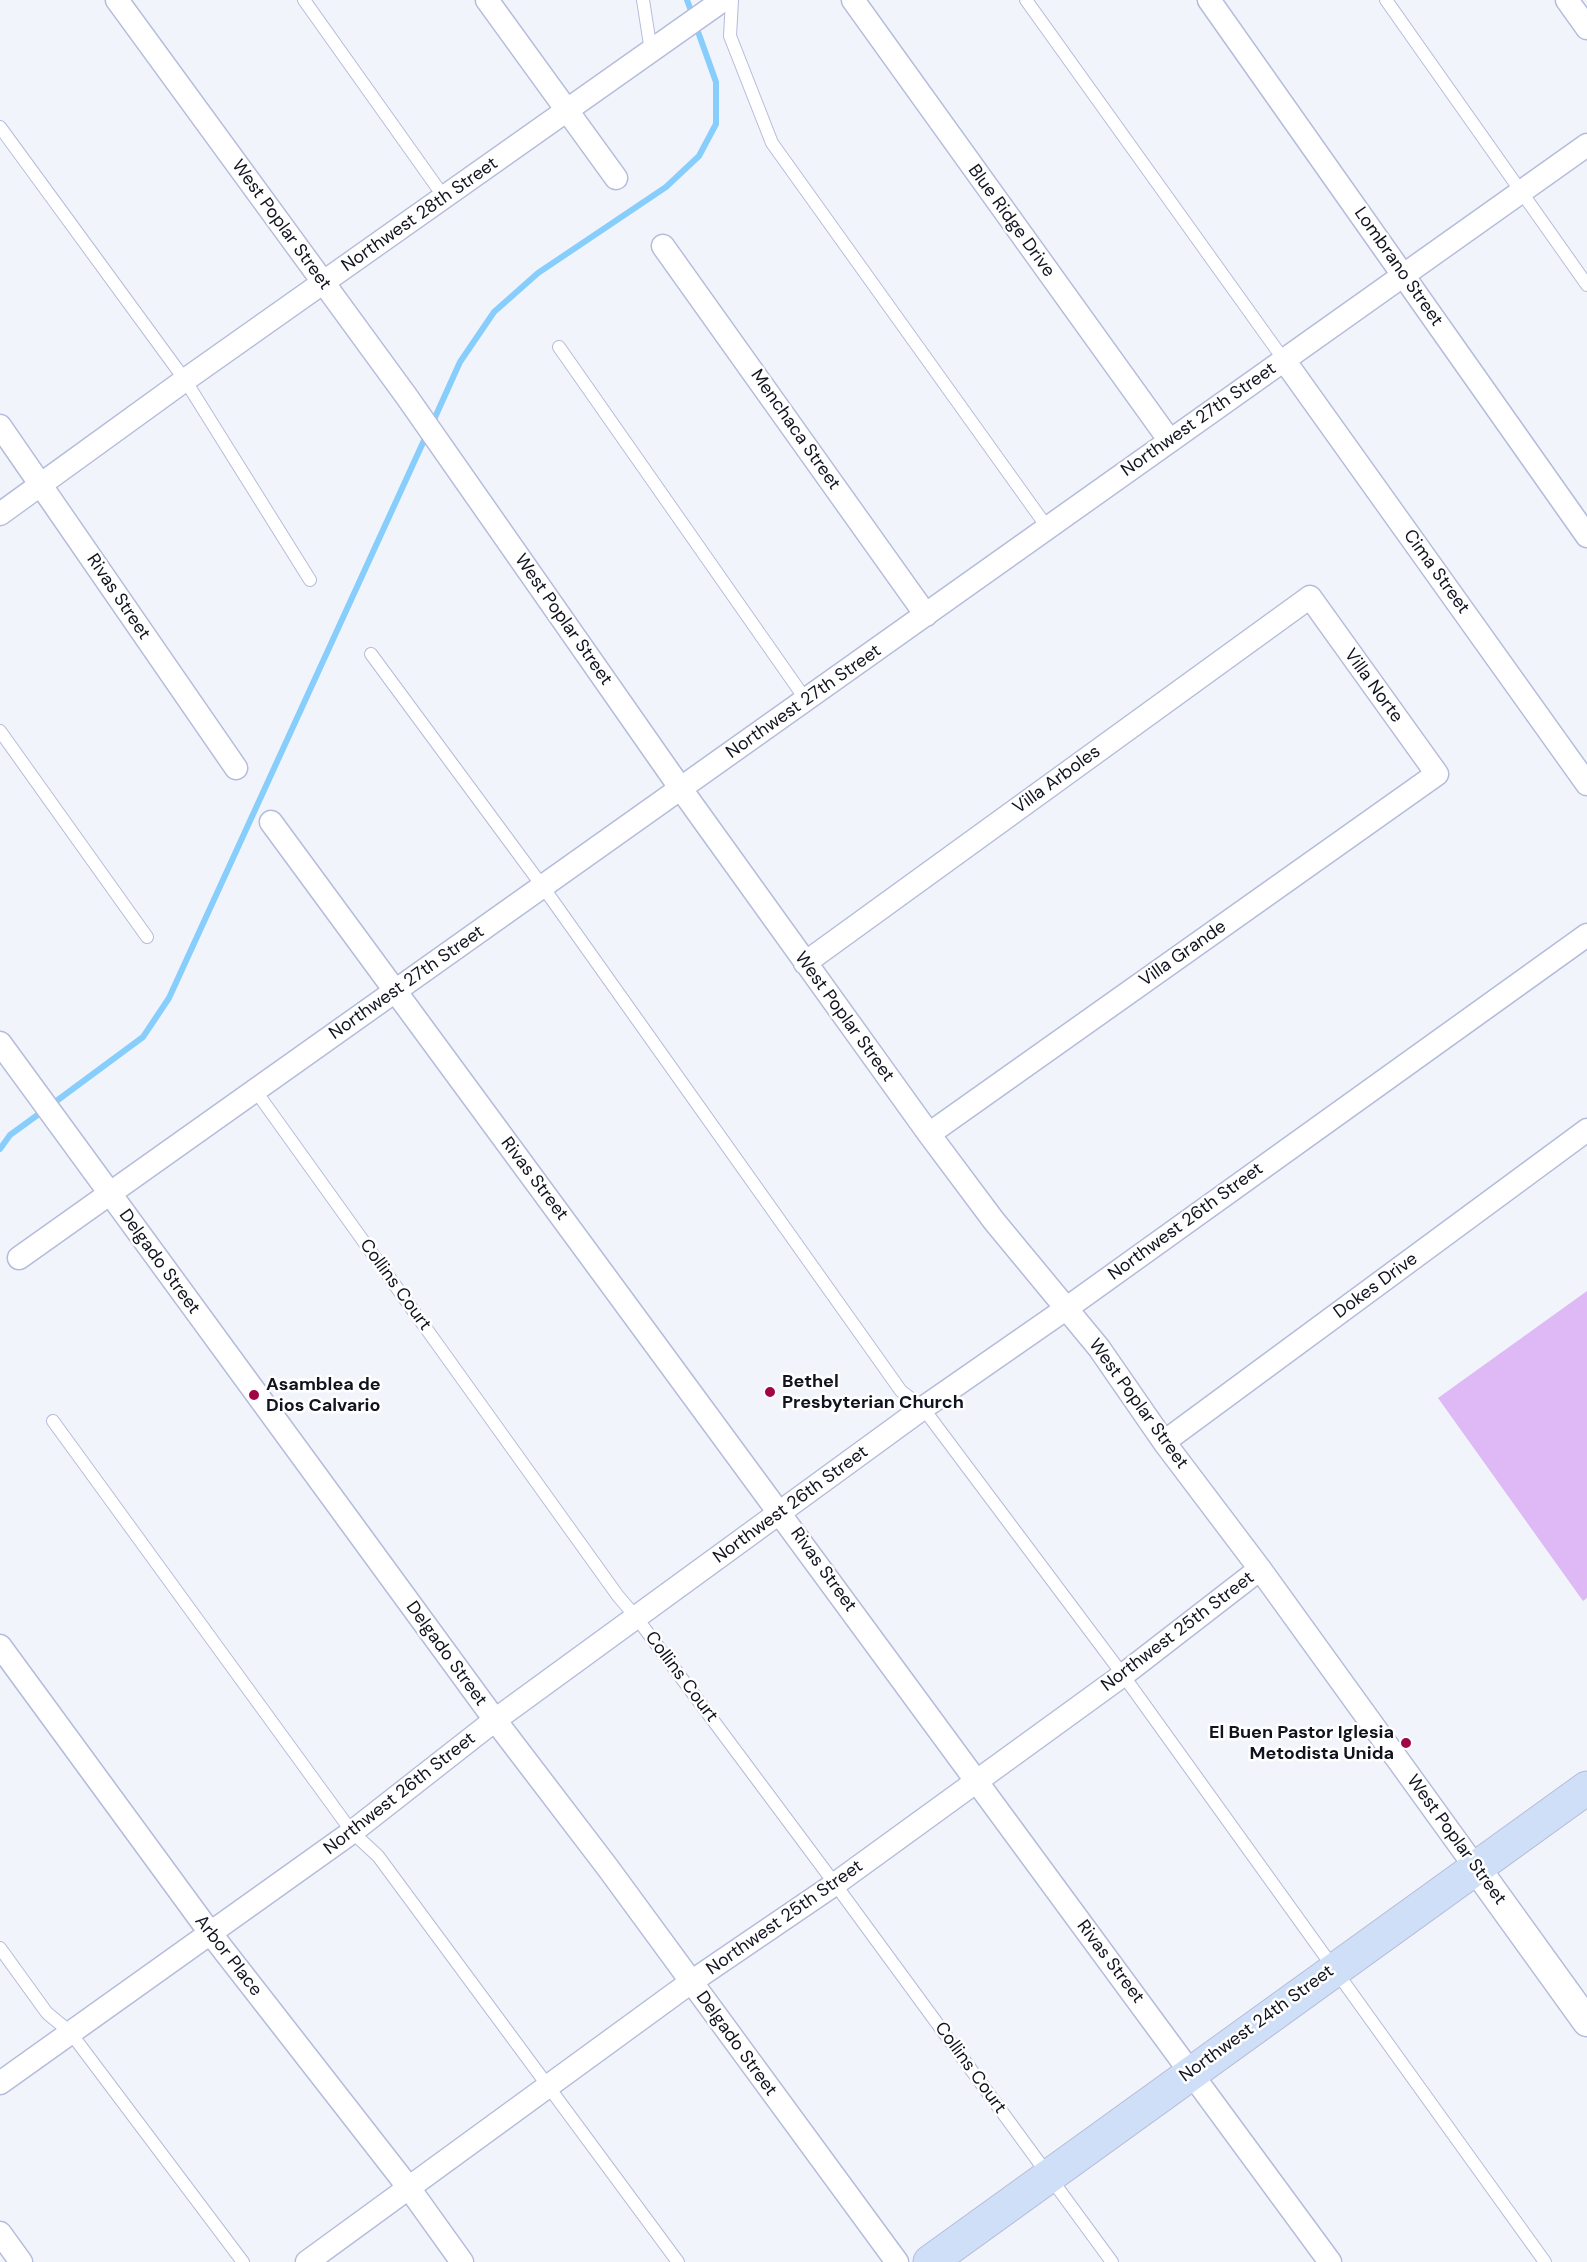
<!DOCTYPE html>
<html>
<head>
<meta charset="utf-8">
<style>
  body { margin:0 }
  canvas { display:block; background:#f2f4fb }
</style>
</head>
<body>
<canvas width="1587" height="2262"></canvas>
<script>
const ctx = document.querySelector('canvas').getContext('2d');
ctx.lineJoin = 'round';
function paint(path, color) {
  ctx.fillStyle = color;
  ctx.fill(path, 'evenodd');
}
function shape(rows) {
  const path = new Path2D();
  for (const r of rows) {
    path.moveTo(r[0], r[1]);
    for (let i = 2; i < r.length; i += 2) path.lineTo(r[i], r[i + 1]);
  }
  return path;
}
function strokePath(path, color, width, dash) {
  ctx.strokeStyle = color;
  ctx.lineWidth = width;
  ctx.lineCap = dash ? 'butt' : 'round';
  ctx.setLineDash(dash || []);
  ctx.stroke(path);
}
function label(font, color, halo, rows, align = 'center') {
  ctx.font = font + ' "DM Sans",sans-serif';
  ctx.lineWidth = 5;
  ctx.setLineDash([]);
  ctx.textBaseline = 'middle';
  ctx.strokeStyle = halo;
  ctx.fillStyle = color;
  for (const [text, x, y, turn = 0] of rows) {
    ctx.save();
    ctx.translate(x, y);
    ctx.rotate((+turn || 0) * Math.PI / 180);
    ctx.textAlign = isNaN(turn) ? turn : align;
    if (halo) ctx.strokeText(text, 0, 0);
    ctx.fillText(text, 0, 0);
    ctx.restore();
  }
}
paint(shape([
  [1587,1291,1587,1598,1583,1601,1438,1398]
]), '#deb9f5');
strokePath(shape([
  [687,0,693,16],
  [432,424,460,362,494,312,538,273,666,187,699,156,716,124,716,82,696,26],
  [51,1105,143,1037,169,998,426,436],
  [0,1149,10,1135,43,1111]
]), '#88cefc', 6);
const service = shape([
  [304,0,444,197],
  [643,0,651,51],
  [732,0,730,36,772,143,1047,527],
  [1026,0,1284,360],
  [1386,0,1587,285],
  [0,127,185,380,310,580],
  [559,347,806,700],
  [371,654,543,887,901,1391,923,1408,1123,1675,1545,2262],
  [0,731,147,937],
  [255,1090,618,1596,636,1617,835,1884,1112,2262],
  [53,1421,352,1832,378,1856,678,2262],
  [0,1948,47,2013,70,2032,243,2262]
]);
const minor = shape([
  [117,0,407,397,681,789,929,1134,994,1221,1099,1348,1164,1442,1260,1569,1476,1868],
  [487,0,616,178],
  [853,0,1170,441],
  [1209,0,1587,536],
  [1567,0,1587,28],
  [663,246,926,615],
  [1284,360,1587,784],
  [0,426,236,768],
  [0,514,185,380,723,0],
  [271,822,1330,2262],
  [805,963,1310,597,1437,774,929,1134],
  [0,1043,495,1720,608,1868,897,2262],
  [19,1258,1587,145],
  [1164,1442,1587,1130],
  [0,1646,211,1934,409,2188,462,2262],
  [0,2083,352,1832,495,1720,923,1408,1067,1308,1587,935],
  [0,2233,21,2262],
  [307,2262,691,1982,835,1884,1123,1675,1260,1569]
]);
const tertiary = shape([
  [1476,1868,1587,2022]
]);
const secondary = shape([
  [930,2262,1587,1788]
]);
strokePath(service, '#b5bcdb', 14);
strokePath(minor, '#b5bcdb', 25);
strokePath(tertiary, '#b5bcdb', 31);
strokePath(secondary, '#b5bcdb', 35);
strokePath(service, '#fff', 12);
strokePath(minor, '#fff', 22);
strokePath(tertiary, '#fff', 28);
strokePath(secondary, '#cedff7', 33);
for (const [x, y, r, color] of [
  [770,1392,6,"#a10544"],
  [254,1395,6,"#a10544"],
  [1406,1743,6,"#a10544"]
]) {
  const dot = new Path2D();
  dot.arc(x, y, r, 0, 2 * Math.PI);
  ctx.fillStyle = color;
  ctx.fill(dot);
  strokePath(dot, '#fff', 2);
}
label('18px', '#11131e', '#fff', [
  ["Northwest 28th Street",420,215,-35],
  ["Blue Ridge Drive",1011,221,54],
  ["West Poplar Street",281,225,54],
  ["Lombrano Street",1398,267,55],
  ["Northwest 27th Street",1199,420,-35],
  ["Menchaca Street",795,430,55],
  ["Cima Street",1436,572,54],
  ["Rivas Street",118,597,56],
  ["West Poplar Street",563,620,55],
  ["Villa Norte",1373,686,54],
  ["Northwest 27th Street",804,702,-35],
  ["Villa Arboles",1057,780,-36],
  ["Villa Grande",1183,954,-35],
  ["Northwest 27th Street",407,983,-35],
  ["West Poplar Street",844,1017,54],
  ["Rivas Street",534,1179,53],
  ["Northwest 26th Street",1186,1222,-36],
  ["Delgado Street",159,1262,54],
  ["Collins Court",395,1285,54],
  ["Dokes Drive",1376,1286,-36],
  ["West Poplar Street",1138,1404,54],
  ["Northwest 26th Street",791,1505,-36],
  ["Rivas Street",823,1570,54],
  ["Northwest 25th Street",1178,1632,-37],
  ["Delgado Street",446,1654,54],
  ["Collins Court",681,1677,53],
  ["Northwest 26th Street",400,1794,-38],
  ["West Poplar Street",1456,1840,54],
  ["Northwest 25th Street",785,1918,-35],
  ["Arbor Place",228,1956,52],
  ["Rivas Street",1110,1962,53],
  ["Northwest 24th Street",1257,2024,-36],
  ["Delgado Street",736,2044,54],
  ["Collins Court",970,2068,54]
]);
label('bold 18px', '#11131e', '#fff', [
  ["Bethel",782,1382],
  ["Presbyterian Church",782,1403],
  ["Asamblea de",266,1385],
  ["Dios Calvario",266,1406],
  ["El Buen Pastor Iglesia",1394,1733,"right"],
  ["Metodista Unida",1394,1754,"right"]
], 'left');
</script>
</body>
</html>
